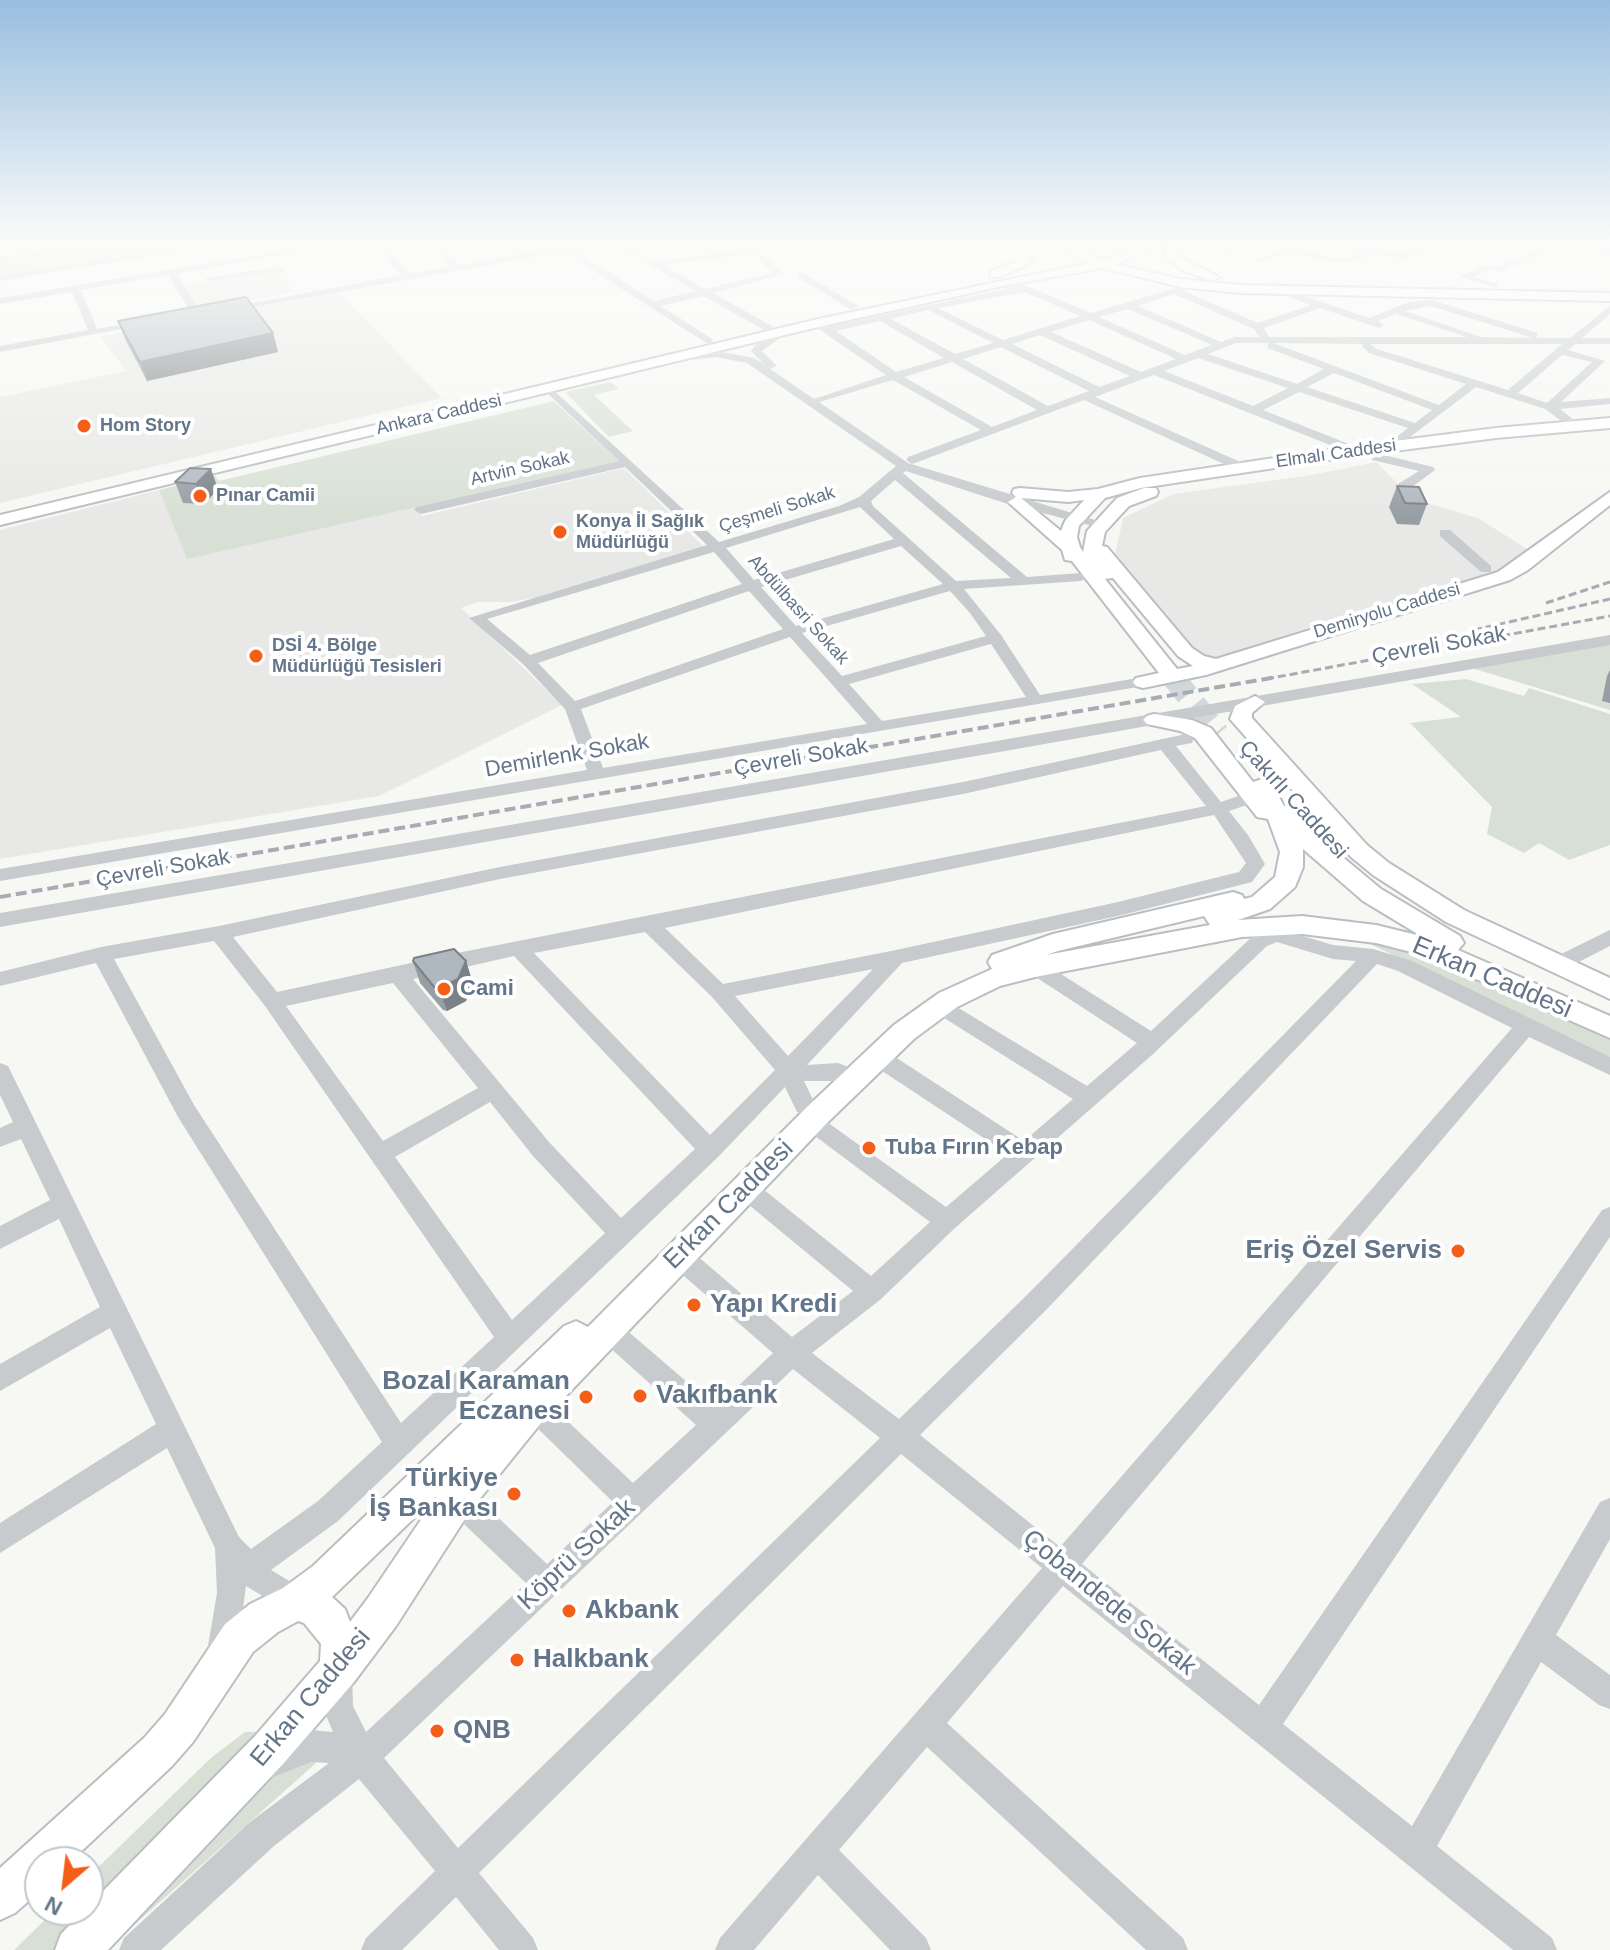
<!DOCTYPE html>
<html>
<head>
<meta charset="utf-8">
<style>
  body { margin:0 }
  #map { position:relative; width:1610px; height:1950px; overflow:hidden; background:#f7f8f4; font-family:Helvetica,sans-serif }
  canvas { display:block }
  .north { position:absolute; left:24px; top:1846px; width:80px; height:80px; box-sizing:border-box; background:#fff; border:2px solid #c1c8cf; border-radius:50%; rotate:208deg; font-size:22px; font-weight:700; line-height:32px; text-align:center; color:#637588 }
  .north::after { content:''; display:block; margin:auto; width:28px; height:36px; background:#f55e17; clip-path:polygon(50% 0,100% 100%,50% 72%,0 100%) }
</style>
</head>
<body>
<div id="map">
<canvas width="1610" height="1950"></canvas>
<div class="north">N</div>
</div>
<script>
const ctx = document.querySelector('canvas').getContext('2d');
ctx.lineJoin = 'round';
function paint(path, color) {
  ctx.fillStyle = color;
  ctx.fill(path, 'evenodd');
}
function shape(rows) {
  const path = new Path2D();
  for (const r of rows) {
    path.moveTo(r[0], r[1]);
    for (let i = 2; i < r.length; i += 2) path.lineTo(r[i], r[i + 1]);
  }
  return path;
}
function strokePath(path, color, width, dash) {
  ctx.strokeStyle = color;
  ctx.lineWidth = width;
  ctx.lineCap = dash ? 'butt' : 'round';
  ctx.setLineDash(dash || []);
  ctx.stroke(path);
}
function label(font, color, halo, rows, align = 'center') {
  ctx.font = font + ' Helvetica,sans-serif';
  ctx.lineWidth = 8;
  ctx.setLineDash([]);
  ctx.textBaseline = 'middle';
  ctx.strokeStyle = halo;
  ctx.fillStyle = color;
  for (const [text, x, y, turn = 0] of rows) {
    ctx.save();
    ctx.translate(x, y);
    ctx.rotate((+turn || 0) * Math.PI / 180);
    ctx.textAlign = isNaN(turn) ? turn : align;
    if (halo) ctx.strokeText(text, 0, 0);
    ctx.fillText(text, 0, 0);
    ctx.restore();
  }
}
paint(shape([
  [278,272,295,292,198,311,182,284],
  [339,292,442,398,0,503,0,397,126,371,100,336],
  [554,401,415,508,422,516,624,468,705,548,535,598,509,602,478,602,461,608,562,705,379,796,0,859,0,530,159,490,174,525],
  [1376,462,1413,499,1478,518,1527,549,1492,574,1328,621,1217,658,1199,654,1114,560,1123,518,1173,494,1312,475]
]), '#e8e9e7');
paint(shape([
  [117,246,198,246,0,277,0,264],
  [611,382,619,389,594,395,633,431,609,437,565,392],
  [554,401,619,461,187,559,159,490,215,476,219,481],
  [1610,642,1610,710,1465,666],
  [1466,679,1524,696,1529,688,1610,714,1610,845,1569,860,1539,843,1524,853,1487,834,1492,807,1410,723,1461,717,1412,684],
  [1365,938,1412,950,1610,1033,1610,1060,1370,944],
  [293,1731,316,1763,106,1950,14,1950,55,1910,88,1910,88,1877,212,1757,245,1732]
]), '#d8e0d5');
strokePath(shape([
  [1167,669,1175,679]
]), '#d2d7d9', 18, [18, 9]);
strokePath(shape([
  [1173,677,1218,734]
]), '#d2d7d9', 23, [23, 12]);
const major = shape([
  [1032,246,1044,246,1025,266,999,277,991,277,991,271,1017,260,1032,246],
  [1057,246,1072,246,1103,260,1147,246,1164,246,1115,264,1181,279,1240,285,1610,293,1610,301,1240,293,1181,287,1102,268,998,287,818,327,0,525,0,515,818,319,1089,263,1057,246],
  [1167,246,1179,246,1176,252,1179,257,1219,277,1213,281,1184,271,1168,259,1164,252,1167,246],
  [1610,418,1610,428,1496,438,1355,456,1141,488,1105,498,1079,526,1077,537,1080,547,1083,552,1087,531,1117,498,1144,488,1156,488,1158,492,1156,496,1129,506,1105,532,1102,546,1107,547,1192,648,1204,656,1216,659,1498,572,1610,492,1610,505,1528,570,1510,580,1206,675,1143,688,1136,686,1133,682,1136,678,1159,673,1072,561,1065,560,1062,550,1008,502,1016,497,1012,493,1014,489,1020,488,1068,492,1098,489,1140,478,1355,446,1496,428,1610,418],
  [1021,498,1068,502,1084,500,1065,521,1061,531,1021,498],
  [1113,578,1178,656,1193,666,1177,669,1105,579,1113,578],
  [1255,696,1265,702,1252,713,1252,718,1367,845,1389,863,1464,910,1610,978,1610,999,1446,922,1373,875,1351,857,1230,719,1235,706,1255,696],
  [1154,714,1192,720,1211,728,1253,782,1262,779,1270,781,1284,806,1293,808,1321,839,1381,889,1460,936,1464,943,1458,950,1610,1016,1610,1038,1419,954,1376,943,1302,934,1242,937,1035,977,1000,986,957,1007,914,1039,827,1123,545,1418,470,1511,396,1626,354,1682,283,1764,108,1950,55,1950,61,1934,255,1736,320,1661,321,1644,304,1623,298,1621,278,1632,253,1652,193,1742,172,1766,70,1862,40,1862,40,1891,15,1913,0,1920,0,1868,144,1738,165,1714,225,1624,250,1604,283,1588,313,1566,564,1326,576,1321,588,1327,807,1107,894,1025,939,993,992,969,988,962,992,955,1053,934,1233,892,1242,895,1244,899,1252,897,1275,877,1280,852,1268,819,1257,817,1195,738,1180,731,1147,724,1143,720,1147,716,1154,714],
  [1303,849,1363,901,1421,936,1376,925,1302,916,1238,920,1270,909,1295,887,1303,867,1303,849],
  [1204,916,1210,925,1046,955,1058,951,1204,916],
  [437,1496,368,1598,350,1622,345,1609,332,1597,437,1496]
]);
strokePath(major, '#babec2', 4);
paint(shape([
  [81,246,103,246,0,263,0,257,81,246],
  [193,246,214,246,0,281,0,275,193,246],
  [310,246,330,246,177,274,202,315,197,318,192,315,168,275,81,290,97,329,148,320,153,323,0,352,0,346,88,330,72,292,0,304,0,298,310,246],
  [379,246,388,246,409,274,451,266,433,246,442,246,460,265,558,246,585,246,574,250,654,301,695,291,617,246,627,246,654,261,755,248,785,274,713,293,772,326,772,330,764,330,703,296,661,306,712,339,713,341,708,344,564,252,226,312,221,309,400,275,379,246],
  [753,254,773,273,705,289,663,265,753,254],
  [1210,246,1230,248,1252,246,1230,254,1210,246],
  [1278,246,1303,246,1302,249,1326,256,1345,257,1365,251,1359,250,1360,246,1402,253,1430,246,1445,246,1402,259,1376,254,1346,263,1325,262,1293,252,1256,263,1256,259,1283,249,1278,246],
  [1546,246,1558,246,1501,272,1488,270,1473,277,1497,284,1497,288,1459,277,1484,265,1497,267,1546,246],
  [1582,246,1610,248,1610,254,1584,248,1582,246],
  [282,266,285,271,209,281,204,278,282,266],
  [798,273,804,273,859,307,850,309,798,277,798,273],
  [1018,282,1091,313,1195,282,1198,287,1184,291,1258,323,1311,305,1278,293,1281,288,1369,318,1409,302,1432,300,1538,333,1536,338,1570,338,1610,306,1610,314,1582,338,1610,338,1610,344,1575,344,1568,350,1605,361,1561,402,1610,398,1610,404,1560,409,1578,423,1580,426,1574,430,1545,409,1476,387,1393,450,1389,449,1389,443,1408,428,1299,392,1263,410,1359,448,1359,454,1355,455,1154,375,1095,397,1247,465,1247,471,1239,471,1084,400,912,464,906,460,908,457,981,430,893,380,819,402,908,463,1108,524,1101,528,1011,505,906,471,903,473,1027,577,1081,573,1088,577,1081,581,964,589,1001,635,1040,695,1143,677,1149,679,1149,685,0,881,0,869,587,770,565,709,523,664,469,618,707,545,625,467,421,514,414,510,416,507,619,461,545,391,545,387,549,386,719,542,839,506,859,497,896,466,747,363,716,357,681,361,677,360,677,356,716,351,754,358,765,365,751,351,759,340,776,331,784,331,784,335,762,351,777,366,770,369,814,399,886,375,823,332,814,325,814,321,822,321,830,326,1015,287,1013,285,1018,282],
  [1025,292,1080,316,1003,340,938,308,1025,292],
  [1174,294,1254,329,1259,337,1235,337,1221,342,1138,306,1174,294],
  [1431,306,1530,337,1532,338,1481,337,1405,311,1431,306],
  [1320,308,1379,328,1384,325,1378,321,1396,314,1467,337,1269,337,1264,328,1320,308],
  [1128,309,1212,345,1185,355,1099,317,1128,309],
  [928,310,993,343,955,354,891,319,928,310],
  [1089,320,1176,359,1141,372,1051,332,1089,320],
  [880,321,944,358,896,372,836,331,880,321],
  [1040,335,1130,376,1099,387,1012,344,1040,335],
  [1236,343,1269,343,1267,348,1324,369,1297,384,1208,354,1236,343],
  [1273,343,1364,344,1362,346,1369,353,1466,384,1439,405,1273,343],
  [1370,344,1562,344,1508,390,1377,349,1370,344],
  [1001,347,1089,391,1048,406,963,359,1001,347],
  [1562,355,1592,362,1547,403,1518,393,1562,355],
  [1198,358,1288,388,1253,406,1164,371,1198,358],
  [952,362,1037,410,992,427,904,377,952,362],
  [1334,373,1432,410,1415,423,1307,387,1334,373],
  [895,480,1011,578,956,581,873,506,871,501,895,480],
  [860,507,894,539,754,580,726,548,860,507],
  [901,546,943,584,796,626,761,587,901,546],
  [714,552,742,584,530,655,487,619,714,552],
  [749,591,783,629,575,701,538,663,749,591],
  [950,591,970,613,986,636,842,676,802,633,950,591],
  [790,637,867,724,603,768,581,709,790,637],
  [991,644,1026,697,882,721,849,684,991,644],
  [1376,453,1433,467,1435,470,1408,490,1398,490,1398,484,1419,471,1372,460,1372,454,1376,453],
  [1440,530,1450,530,1491,566,1491,572,1481,572,1440,536,1440,530],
  [1610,635,1610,645,0,927,0,913,1610,635],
  [1186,734,1194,739,1192,743,1176,746,1221,802,1244,794,1253,800,1250,804,1229,811,1248,835,1265,864,1252,882,1118,916,902,963,807,1065,838,1063,846,1066,849,1072,846,1078,838,1081,804,1081,816,1106,813,1112,946,1207,1008,1154,870,1063,867,1057,870,1051,878,1049,886,1051,1024,1141,1073,1099,933,1011,930,1006,933,1001,947,1001,1087,1086,1137,1043,1028,972,1025,967,1028,962,1042,962,1151,1031,1253,936,1276,928,1333,945,1373,949,1412,961,1610,1057,1610,1075,1529,1037,1082,1564,1259,1705,1602,1210,1610,1207,1610,1237,1283,1724,1412,1826,1600,1502,1610,1498,1610,1539,1556,1635,1610,1675,1610,1709,1599,1705,1541,1662,1437,1846,1552,1938,1557,1950,1513,1950,1063,1586,947,1723,1183,1938,1188,1950,1146,1950,927,1747,839,1850,926,1938,931,1950,890,1950,818,1875,754,1950,715,1950,720,1938,1042,1568,901,1454,479,1873,533,1938,538,1950,499,1950,456,1897,402,1950,361,1950,366,1938,435,1871,359,1779,274,1846,161,1950,119,1950,124,1938,250,1822,329,1763,311,1762,271,1778,260,1773,255,1762,260,1751,311,1730,333,1732,323,1708,322,1677,326,1666,337,1662,348,1666,352,1677,353,1706,366,1732,526,1583,447,1508,443,1498,447,1488,457,1484,467,1488,547,1564,613,1502,524,1415,520,1406,524,1397,533,1393,542,1397,633,1483,696,1425,598,1337,594,1329,598,1321,607,1317,616,1321,716,1407,773,1353,670,1264,667,1256,670,1248,679,1245,688,1248,792,1337,853,1291,737,1195,733,1188,737,1181,745,1178,753,1181,871,1276,930,1222,803,1127,800,1121,803,1114,797,1112,785,1087,718,1157,338,1521,271,1570,306,1591,311,1601,306,1611,296,1616,246,1586,238,1646,234,1657,223,1661,212,1657,208,1646,217,1593,215,1548,167,1448,0,1553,0,1523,156,1424,110,1328,0,1391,0,1364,100,1307,59,1219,0,1249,0,1226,50,1200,21,1139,0,1147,0,1128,13,1122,0,1095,0,1063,8,1066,11,1072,239,1537,251,1549,318,1501,382,1442,178,1117,96,963,0,986,0,972,101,947,219,926,500,867,963,782,1186,734],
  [1161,750,1206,806,457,953,277,992,233,937,500,879,963,794,1161,750],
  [1214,815,1246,863,1239,872,1118,902,896,950,723,984,665,928,1214,815],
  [645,932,712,997,775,1070,710,1135,534,953,645,932],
  [214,941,265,1006,494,1337,401,1423,194,1105,114,959,214,941],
  [1277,942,1333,959,1356,961,1029,1293,899,1419,812,1353,881,1299,955,1228,1152,1055,1267,946,1277,942],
  [514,956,695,1149,621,1218,549,1142,413,979,514,956],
  [1377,964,1398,971,1512,1028,1060,1547,920,1435,1047,1309,1377,964],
  [873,969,788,1056,735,996,873,969],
  [393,983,478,1088,383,1141,286,1006,393,983],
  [490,1102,533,1156,605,1233,512,1320,395,1157,490,1102],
  [793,1369,880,1438,458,1848,384,1758,793,1369],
  [1610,930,1610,946,1563,970,1549,970,1546,965,1549,960,1610,930]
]), '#c7cbce');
paint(major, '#fff');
strokePath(shape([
  [1546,603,1610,582],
  [1474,630,1610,599],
  [1266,679,1610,616]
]), '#a6acb3', 3, [8, 4]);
strokePath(shape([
  [0,897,1277,677]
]), '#a6acb3', 4, [11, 5]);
paint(shape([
  [118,321,273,333,278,352,147,381,125,339],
  [190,468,218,489,204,504,183,503,175,482],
  [1397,486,1427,504,1419,525,1397,524,1389,507],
  [1610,670,1610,703,1602,701,1607,676],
  [413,961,466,961,473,984,466,1001,447,1011,443,1010,420,983]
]), '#979ea4');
paint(shape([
  [273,333,278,352,147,381,140,362],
  [211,469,218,489,204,504,196,484],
  [466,961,473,984,466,1001,447,1011,439,988]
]), '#7b8186');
const building = shape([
  [246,297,273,333,140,362,118,321,246,297],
  [190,468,211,469,196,484,175,482,190,468],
  [1397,486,1419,487,1427,504,1405,503,1397,486],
  [454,949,466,961,458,979,439,988,435,988,413,961,414,958,454,949]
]);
paint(building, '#b0b8bf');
strokePath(building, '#7b8186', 2);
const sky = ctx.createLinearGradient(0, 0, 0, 519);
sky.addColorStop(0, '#99bedf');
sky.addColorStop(0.47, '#fbfcfa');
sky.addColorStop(1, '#fbfcfa00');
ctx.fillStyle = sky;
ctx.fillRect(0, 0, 1610, 519);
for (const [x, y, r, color] of [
  [84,426,8,"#f55e17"],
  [200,496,8,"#f55e17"],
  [560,532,8,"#f55e17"],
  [256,656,8,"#f55e17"],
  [444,989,8,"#f55e17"],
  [869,1148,8,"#f55e17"],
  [1458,1251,8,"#f55e17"],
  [694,1305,8,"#f55e17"],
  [640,1396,8,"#f55e17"],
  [586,1397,8,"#f55e17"],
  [514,1494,8,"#f55e17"],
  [569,1611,8,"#f55e17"],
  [517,1660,8,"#f55e17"],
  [437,1731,8,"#f55e17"]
]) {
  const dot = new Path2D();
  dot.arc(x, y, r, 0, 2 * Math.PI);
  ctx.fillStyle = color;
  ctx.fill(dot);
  strokePath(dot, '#fff', 3);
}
label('18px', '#637588', '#fff', [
  ["Ankara Caddesi",439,415,-13],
  ["Elmalı Caddesi",1336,454,-8],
  ["Artvin Sokak",520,469,-13],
  ["Çeşmeli Sokak",777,510,-17],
  ["Abdülbasri Sokak",798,610,48],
  ["Demiryolu Caddesi",1387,611,-17]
]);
label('bold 18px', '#637588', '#fff', [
  ["Hom Story",100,426],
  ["Pınar Camii",216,496],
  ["Konya İl Sağlık",576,522],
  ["Müdürlüğü",576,543],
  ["DSİ 4. Bölge",272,646],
  ["Müdürlüğü Tesisleri",272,667]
], 'left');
label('22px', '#637588', '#fff', [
  ["Çevreli Sokak",1439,646,-10],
  ["Demirlenk Sokak",567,756,-10],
  ["Çevreli Sokak",801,758,-10],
  ["Çakırlı Caddesi",1293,800,48],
  ["Çevreli Sokak",163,869,-10]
]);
label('bold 22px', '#637588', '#fff', [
  ["Cami",460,989],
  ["Tuba Fırın Kebap",885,1148]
], 'left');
label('26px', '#637588', '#fff', [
  ["Erkan Caddesi",1492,978,23],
  ["Erkan Caddesi",729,1205,-45],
  ["Köprü Sokak",577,1555,-43],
  ["Çobandede Sokak",1109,1603,39],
  ["Erkan Caddesi",311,1698,-50]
]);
label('bold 26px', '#637588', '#fff', [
  ["Eriş Özel Servis",1442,1251,"right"],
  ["Yapı Kredi",710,1305],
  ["Bozal Karaman",570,1382,"right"],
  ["Eczanesi",570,1412,"right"],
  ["Vakıfbank",656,1396],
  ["Türkiye",498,1479,"right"],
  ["İş Bankası",498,1509,"right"],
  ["Akbank",585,1611],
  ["Halkbank",533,1660],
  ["QNB",453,1731]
], 'left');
</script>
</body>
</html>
